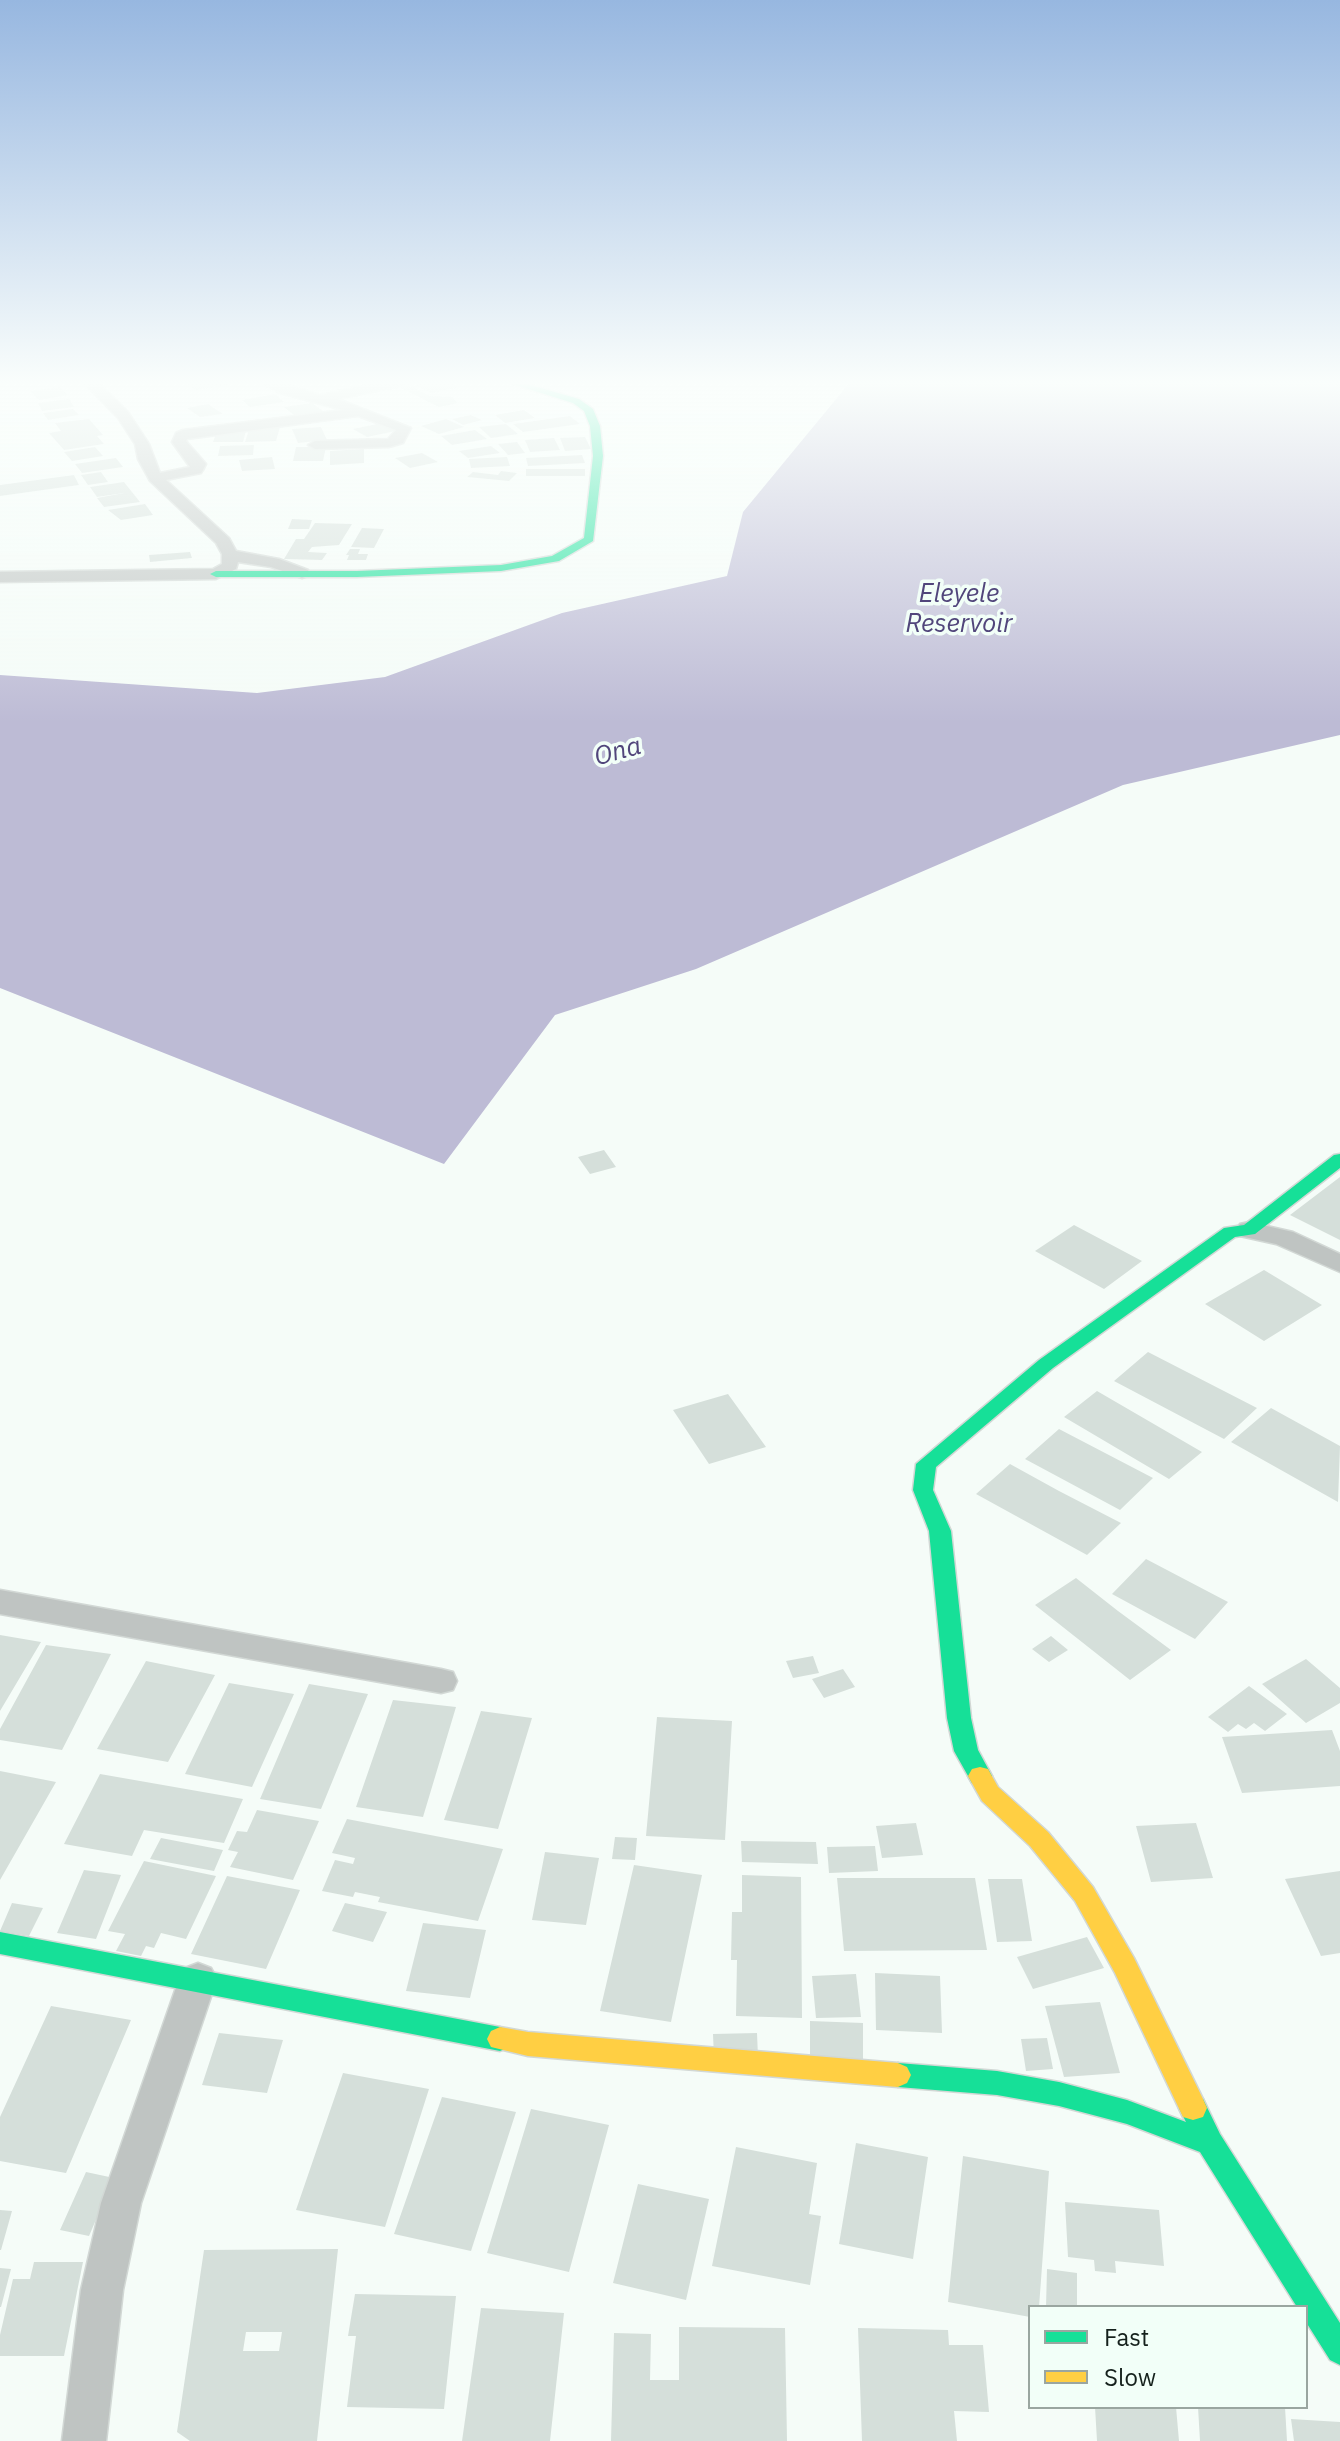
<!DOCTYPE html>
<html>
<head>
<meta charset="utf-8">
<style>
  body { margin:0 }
  #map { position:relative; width:1340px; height:2441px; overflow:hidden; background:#f5fcf8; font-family:"IBM Plex Sans",sans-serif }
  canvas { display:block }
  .legend { position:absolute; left:1028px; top:2305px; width:280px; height:104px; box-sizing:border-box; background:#f2fff8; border:2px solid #9aa6a0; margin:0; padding:10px 14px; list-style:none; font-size:24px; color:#15211c }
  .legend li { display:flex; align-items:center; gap:16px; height:40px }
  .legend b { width:40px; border:2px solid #9aa6a0 }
</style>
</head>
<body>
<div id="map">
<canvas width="1340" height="2441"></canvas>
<ul class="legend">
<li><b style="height:10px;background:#16e098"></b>Fast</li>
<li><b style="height:10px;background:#ffcf43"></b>Slow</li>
</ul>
</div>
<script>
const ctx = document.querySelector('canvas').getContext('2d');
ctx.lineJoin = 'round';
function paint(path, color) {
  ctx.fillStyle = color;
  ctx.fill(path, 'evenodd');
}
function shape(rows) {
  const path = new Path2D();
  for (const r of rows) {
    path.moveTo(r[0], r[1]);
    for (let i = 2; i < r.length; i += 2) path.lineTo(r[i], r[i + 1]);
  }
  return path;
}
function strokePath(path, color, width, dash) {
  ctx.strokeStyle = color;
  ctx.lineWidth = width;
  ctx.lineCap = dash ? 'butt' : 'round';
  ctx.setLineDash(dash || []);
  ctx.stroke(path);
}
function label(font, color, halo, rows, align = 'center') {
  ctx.font = font + ' "IBM Plex Sans",sans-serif';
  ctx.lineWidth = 7;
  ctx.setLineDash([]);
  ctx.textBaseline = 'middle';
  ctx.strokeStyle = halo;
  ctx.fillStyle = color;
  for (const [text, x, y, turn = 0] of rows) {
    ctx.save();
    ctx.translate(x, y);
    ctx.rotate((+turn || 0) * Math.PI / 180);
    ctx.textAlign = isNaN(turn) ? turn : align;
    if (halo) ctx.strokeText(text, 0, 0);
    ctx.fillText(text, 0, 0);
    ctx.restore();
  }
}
paint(shape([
  [851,381,1340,381,1340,735,1123,785,696,969,555,1015,444,1164,0,988,0,675,257,693,385,677,562,613,727,576,743,512]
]), '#bdbbd5');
paint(shape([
  [197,381,242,381,242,382,196,390,186,383],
  [437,381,449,381,460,387,431,393,417,385],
  [406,384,430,396,452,397,458,403,439,407,397,386],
  [59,387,68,395,39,400,30,391],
  [275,394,284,402,250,407,242,400],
  [69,399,74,407,42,411,38,403],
  [312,403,323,411,295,416,284,407],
  [208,404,223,414,200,417,187,408],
  [73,409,79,415,48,420,43,413],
  [524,410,535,418,505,423,495,415],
  [471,415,482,420,463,425,452,419],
  [570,416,580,424,523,432,513,424],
  [89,419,103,435,97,436,104,444,64,450,49,433,61,431,55,423],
  [446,419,464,427,439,434,421,426],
  [382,423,396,431,367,437,353,429],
  [506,424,518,434,491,438,479,427],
  [250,427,280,427,276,441,245,442],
  [321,427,327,440,298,443,292,429],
  [475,430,487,439,452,445,441,436],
  [217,431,246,431,243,442,213,442],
  [585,437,591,449,565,451,560,438],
  [554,438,560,450,530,452,525,440],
  [517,442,525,453,508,455,498,444],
  [254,445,253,455,218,456,220,446],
  [491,446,500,453,468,458,459,451],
  [95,447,103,456,72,461,64,452],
  [296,447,326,447,323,461,293,461],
  [364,449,364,463,330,465,330,451],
  [422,453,438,462,410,468,395,458],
  [582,455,585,463,528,466,526,458],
  [272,457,275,469,242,471,239,460],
  [507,457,510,466,471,468,469,459],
  [116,458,123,467,82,473,75,464],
  [526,469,585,469,585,476,526,476],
  [501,471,517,473,509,481,467,477,473,472,498,475],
  [101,472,108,482,88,485,81,475],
  [74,475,79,485,0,496,0,485],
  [124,482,140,502,104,507,97,498,124,493,97,497,90,487],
  [145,504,153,515,121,520,108,510],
  [292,519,312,520,309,529,288,529],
  [315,523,352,524,339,545,312,547,308,552,327,553,322,560,284,559,296,539,304,539],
  [362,528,384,529,374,548,351,547],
  [350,549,360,549,358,554,368,554,366,560,347,560,349,555,346,555],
  [190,552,192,558,150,562,149,555],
  [604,1150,616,1167,590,1174,578,1157],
  [1340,1177,1340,1240,1290,1215],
  [1074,1225,1142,1261,1104,1289,1035,1251],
  [1264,1270,1322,1305,1264,1341,1205,1304],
  [1148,1352,1257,1408,1224,1439,1114,1381],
  [1097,1391,1202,1452,1169,1479,1064,1417],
  [728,1394,766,1447,709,1464,673,1410],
  [1271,1408,1340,1446,1338,1502,1231,1442],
  [1059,1429,1153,1478,1120,1510,1025,1459],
  [1010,1464,1059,1491,1121,1523,1087,1555,976,1494],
  [1146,1559,1228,1602,1195,1639,1112,1594],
  [1076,1578,1118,1611,1171,1650,1130,1680,1035,1605],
  [0,1635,41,1642,0,1711],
  [1051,1636,1068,1650,1049,1662,1032,1649],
  [46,1645,111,1654,62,1750,0,1740,0,1729],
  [813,1656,819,1673,793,1678,786,1661],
  [1306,1659,1340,1688,1340,1703,1306,1723,1262,1684],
  [146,1661,215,1675,168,1762,97,1749],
  [843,1669,855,1687,824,1698,812,1679],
  [229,1683,294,1694,252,1787,185,1774],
  [309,1684,368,1694,321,1809,260,1799],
  [1249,1686,1287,1714,1265,1731,1254,1723,1246,1729,1238,1724,1228,1732,1208,1717],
  [393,1700,456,1707,423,1817,356,1807],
  [481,1711,532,1718,498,1829,444,1820],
  [657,1717,732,1721,725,1840,646,1836],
  [1332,1730,1340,1751,1340,1786,1242,1793,1222,1737],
  [0,1771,56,1782,0,1880],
  [100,1774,243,1799,224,1843,144,1830,132,1856,64,1844],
  [257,1810,319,1821,293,1880,230,1867,238,1852,228,1850,237,1831,247,1832],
  [347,1819,503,1849,478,1921,378,1902,380,1897,355,1892,353,1897,322,1891,335,1860,353,1864,355,1858,332,1853],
  [916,1823,923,1855,882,1858,876,1826],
  [1196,1823,1213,1878,1151,1882,1136,1826],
  [615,1837,637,1838,635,1860,612,1859],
  [161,1838,223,1850,214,1871,150,1859],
  [741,1841,816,1842,818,1864,742,1862],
  [875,1846,878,1871,829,1873,827,1847],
  [545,1852,599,1858,586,1925,532,1920],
  [144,1861,216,1876,186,1939,161,1933,154,1948,146,1946,141,1956,116,1951,125,1934,108,1931],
  [634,1865,702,1875,671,2022,600,2011],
  [84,1870,121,1875,96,1939,57,1933],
  [1340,1871,1340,1953,1321,1956,1285,1879],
  [742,1875,801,1877,802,2018,736,2016,737,1960,731,1960,732,1912,742,1912],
  [227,1876,300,1890,266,1969,191,1954],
  [837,1878,975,1878,987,1950,844,1951],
  [988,1879,1022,1879,1032,1941,997,1942],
  [12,1903,43,1908,29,1936,0,1931],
  [345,1903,387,1912,373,1942,332,1931],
  [423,1923,486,1930,470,1998,406,1991],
  [1087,1937,1104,1968,1033,1989,1017,1957],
  [875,1973,940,1976,942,2033,876,2030],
  [856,1974,861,2017,816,2018,812,1976],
  [1100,2002,1120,2073,1064,2077,1045,2006],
  [51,2006,131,2020,66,2173,0,2161,0,2117],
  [810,2021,863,2023,863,2064,810,2061],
  [219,2033,283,2040,267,2093,202,2085],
  [757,2033,758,2057,714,2058,713,2034],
  [1047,2038,1053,2069,1026,2071,1021,2039],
  [343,2073,429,2089,385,2227,296,2210],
  [442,2097,516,2112,471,2251,394,2234],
  [531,2109,609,2125,569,2272,487,2253],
  [856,2143,928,2157,913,2259,839,2244],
  [736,2147,817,2163,809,2214,821,2216,810,2285,712,2266],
  [963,2156,1049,2171,1039,2307,1030,2307,1030,2317,948,2302],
  [86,2172,114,2178,89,2236,60,2230],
  [638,2184,709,2199,686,2300,613,2283],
  [1065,2202,1159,2210,1164,2266,1115,2261,1116,2273,1095,2271,1094,2260,1068,2257],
  [0,2210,12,2211,1,2250,0,2250],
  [338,2249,317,2441,190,2441,177,2432,204,2250],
  [246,2332,282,2332,279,2351,243,2351],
  [34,2262,83,2262,64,2356,0,2356,0,2335,13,2279,30,2279],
  [0,2268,11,2269,1,2307,0,2307],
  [1047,2269,1077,2273,1077,2307,1046,2307],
  [355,2294,456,2296,444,2409,347,2407,356,2336,348,2336],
  [481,2308,564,2313,550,2441,462,2441],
  [679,2327,785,2328,787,2441,611,2441,614,2333,651,2334,650,2380,679,2380],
  [858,2328,948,2330,949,2345,983,2345,989,2412,954,2411,957,2441,862,2441],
  [1095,2407,1176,2407,1179,2441,1097,2441],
  [1198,2407,1285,2407,1287,2441,1200,2441],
  [1291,2419,1340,2422,1340,2441,1294,2441]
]), '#d5dfda');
const street = shape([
  [82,381,97,381,128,412,149,444,160,473,190,467,172,442,176,433,183,430,343,410,280,393,257,381,275,381,320,395,386,381,411,381,409,384,338,399,411,428,403,443,389,447,315,449,308,445,315,441,388,439,396,430,358,416,187,439,186,441,206,464,203,470,201,473,166,480,229,538,236,551,279,559,308,570,310,573,308,576,302,578,271,567,238,562,236,569,216,579,0,582,0,572,213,569,222,564,222,554,216,543,150,481,138,459,135,444,118,418,82,381],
  [1249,1222,1293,1232,1340,1254,1340,1272,1276,1244,1240,1236,1236,1230,1240,1224,1249,1222],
  [0,1590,441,1669,453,1672,457,1681,453,1690,441,1693,0,1614,0,1590],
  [198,1963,211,1968,217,1979,141,2203,123,2290,106,2441,62,2441,81,2290,101,2203,179,1979,185,1968,198,1963]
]);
const fast = shape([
  [503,381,517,381,579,399,593,409,600,426,603,456,593,541,559,561,501,571,357,577,216,577,210,574,216,571,357,571,501,565,552,556,584,538,593,456,590,426,584,411,573,403,503,381],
  [1340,1154,1340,1168,1255,1234,1235,1237,1053,1368,936,1467,933,1490,951,1531,971,1718,978,1750,992,1776,988,1783,980,1785,972,1783,954,1751,947,1718,929,1531,913,1490,916,1464,1039,1360,1224,1228,1244,1225,1334,1155,1340,1154],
  [0,1932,500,2027,509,2031,513,2039,509,2047,500,2051,0,1954,0,1932],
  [898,2063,997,2071,1059,2082,1127,2100,1186,2122,1179,2108,1183,2099,1193,2096,1203,2099,1220,2134,1340,2323,1340,2365,1330,2360,1306,2322,1306,2307,1297,2307,1200,2152,1127,2124,1059,2106,997,2095,898,2087,889,2083,885,2075,889,2067,898,2063]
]);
const slow = shape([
  [980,1767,988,1769,998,1787,1048,1832,1093,1887,1134,1958,1203,2099,1207,2108,1203,2117,1193,2120,1183,2117,1115,1973,1075,1901,1030,1846,982,1801,968,1776,972,1769,980,1767],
  [500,2027,528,2032,898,2063,907,2067,911,2075,907,2083,898,2087,528,2056,491,2047,487,2039,491,2031,500,2027]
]);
strokePath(street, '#d2d8d5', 3);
strokePath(fast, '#d2d8d5', 3);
strokePath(slow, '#d2d8d5', 3);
paint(street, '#bfc4c2');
paint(fast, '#16e098');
paint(slow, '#ffcf43');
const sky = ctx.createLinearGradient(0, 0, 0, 723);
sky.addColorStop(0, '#97b7e0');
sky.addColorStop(0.53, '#fafefc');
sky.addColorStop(1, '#fafefc00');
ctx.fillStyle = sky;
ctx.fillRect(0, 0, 1340, 723);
label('italic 26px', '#51467b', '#f2fff8', [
  ["Eleyele",959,594],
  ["Reservoir",959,624],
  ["Ona",618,752,-15]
]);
</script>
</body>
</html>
